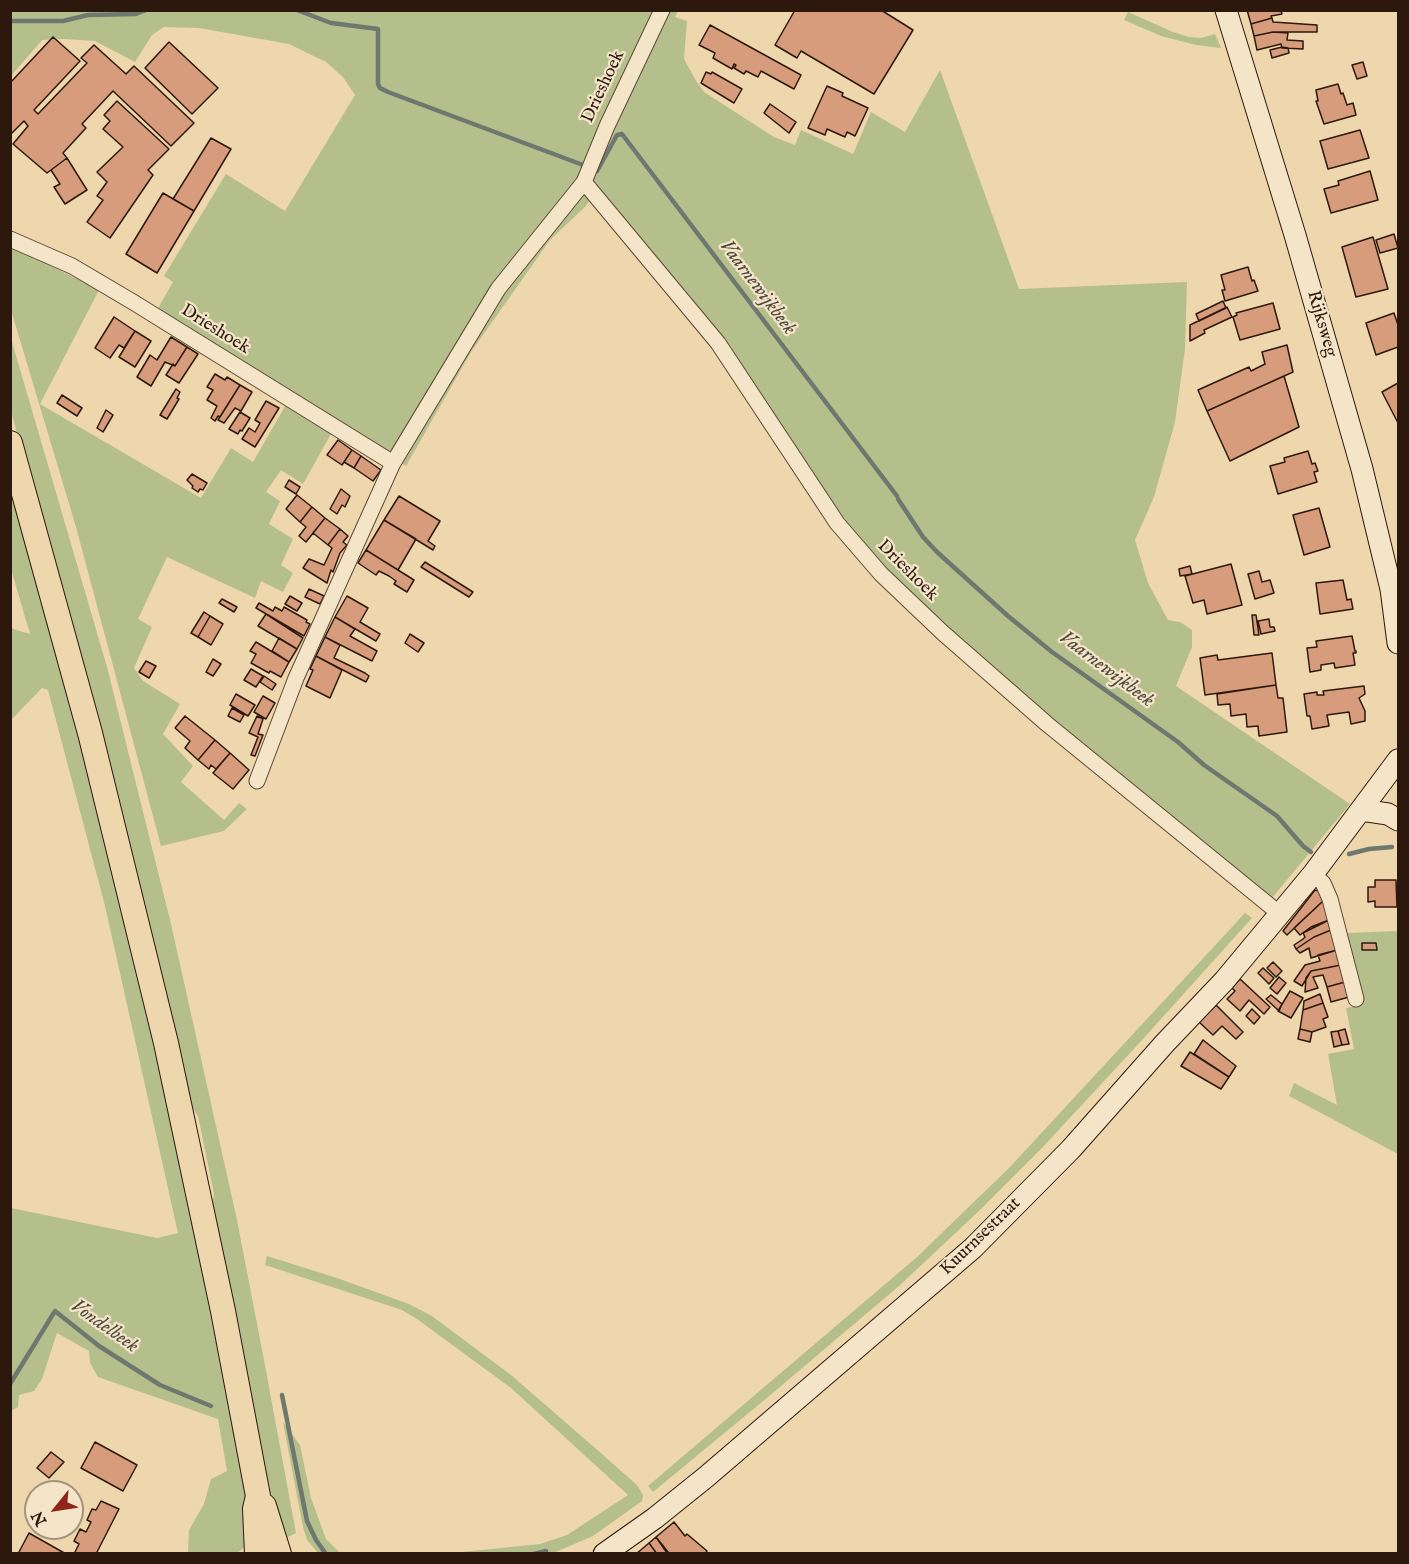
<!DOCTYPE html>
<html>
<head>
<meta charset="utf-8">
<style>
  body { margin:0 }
  #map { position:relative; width:1409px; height:1564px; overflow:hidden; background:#eed7ac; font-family:"IM FELL English",serif }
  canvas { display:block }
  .frame { position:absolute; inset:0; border:12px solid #2d180d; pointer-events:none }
  .north { position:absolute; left:24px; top:1480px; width:60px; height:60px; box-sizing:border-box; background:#f4e5c9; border:2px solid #a4937e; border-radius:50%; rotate:240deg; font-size:16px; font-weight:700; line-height:24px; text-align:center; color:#2d180d }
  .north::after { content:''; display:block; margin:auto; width:21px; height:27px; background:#8f2418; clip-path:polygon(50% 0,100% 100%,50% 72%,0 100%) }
</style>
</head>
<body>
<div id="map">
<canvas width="1409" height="1564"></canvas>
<div class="frame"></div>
<div class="north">N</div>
</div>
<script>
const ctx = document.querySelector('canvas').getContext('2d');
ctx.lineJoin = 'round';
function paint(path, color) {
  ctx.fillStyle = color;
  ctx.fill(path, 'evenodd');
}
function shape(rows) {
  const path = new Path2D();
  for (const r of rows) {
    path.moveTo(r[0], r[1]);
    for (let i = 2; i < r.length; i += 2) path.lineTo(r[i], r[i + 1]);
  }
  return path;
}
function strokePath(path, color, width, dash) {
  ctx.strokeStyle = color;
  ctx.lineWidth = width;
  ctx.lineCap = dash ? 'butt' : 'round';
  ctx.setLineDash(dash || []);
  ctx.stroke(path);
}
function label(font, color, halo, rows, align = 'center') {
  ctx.font = font + ' "IM FELL English",serif';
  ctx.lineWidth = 4.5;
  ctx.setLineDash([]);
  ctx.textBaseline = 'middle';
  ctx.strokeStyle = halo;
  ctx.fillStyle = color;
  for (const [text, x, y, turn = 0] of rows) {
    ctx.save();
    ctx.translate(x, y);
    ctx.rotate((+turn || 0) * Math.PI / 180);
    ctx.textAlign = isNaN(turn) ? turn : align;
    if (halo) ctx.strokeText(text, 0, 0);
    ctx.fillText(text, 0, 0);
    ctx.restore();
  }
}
paint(shape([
  [11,11,678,11,675,17,687,21,684,59,695,79,704,92,774,137,795,145,801,130,853,154,871,112,905,132,940,70,1019,289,1187,282,1185,349,1175,422,1154,497,1135,540,1148,583,1168,620,1180,622,1192,630,1192,647,1176,686,1350,804,1272,898,1036,707,883,569,856,537,597,190,586,206,550,240,471,352,406,466,372,443,157,310,173,282,164,276,226,174,285,211,355,95,343,77,326,62,289,44,199,28,164,27,152,35,135,62,95,41,64,39,42,40,11,76],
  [1128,12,1173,32,1189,37,1201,38,1215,34,1221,48,1196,45,1161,36,1124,20],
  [10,245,99,290,40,404,201,498,231,448,253,462,287,403,332,432,303,484,281,470,266,492,280,501,269,524,293,539,281,565,293,573,283,592,261,581,255,598,167,557,138,619,152,627,134,668,143,681,180,704,163,734,193,766,181,782,224,820,239,803,247,809,224,831,161,846,76,527,11,310],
  [10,335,107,667,171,924,237,1220,264,1360,296,1533,286,1538,269,1503,211,1211,214,1194,198,1116,188,1102,11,410],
  [11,489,92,781,192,1211,249,1507,249,1544,237,1553,188,1553,189,1530,204,1504,211,1479,227,1471,218,1419,98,1377,90,1363,89,1351,57,1333,42,1379,34,1391,19,1395,18,1407,11,1411,11,1208,157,1238,178,1233,105,906,48,690,42,688,11,720,10,628,30,634,11,569],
  [1245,913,1252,918,1143,1039,1041,1149,979,1211,899,1286,768,1397,653,1492,648,1486,917,1257,1009,1168],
  [1398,931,1398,1154,1289,1096,1294,1083,1337,1105,1328,1054,1354,1049,1346,1008,1362,1005,1346,933],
  [267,1256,337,1278,409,1304,432,1316,511,1375,594,1447,637,1485,643,1495,642,1501,593,1536,553,1553,452,1553,540,1544,567,1535,628,1495,511,1388,417,1319,402,1310,265,1265],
  [283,1422,300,1445,311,1498,326,1539,340,1553,318,1553,307,1540,303,1527]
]), '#b5bf8c');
strokePath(shape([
  [297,10,331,23,378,29,378,84,380,88,388,92,583,165],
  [10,21,63,21,88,15,136,14,146,10],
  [597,171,617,135,622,134,897,496],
  [898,499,923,537,937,552,1008,616,1052,652,1178,742,1204,765,1277,816,1303,846,1311,852],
  [1349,854,1369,849,1392,847],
  [10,1384,55,1311,99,1346,160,1385,211,1406],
  [282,1395,307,1521,316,1540,326,1554],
  [534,1554,546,1551]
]), '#6f786f', 4.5);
const building = shape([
  [795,10,881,10,913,30,874,94,801,51,797,58,775,45,795,10],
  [1247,10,1302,10,1302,11,1281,11,1282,14,1271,16,1272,18,1251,24,1247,10],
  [1272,18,1273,22,1317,25,1317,32,1273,32,1254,36,1251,24,1272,18],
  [710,25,801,75,794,89,761,71,758,77,746,71,744,74,734,68,736,65,734,64,732,69,713,58,715,53,699,45,710,25],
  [1273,32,1288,33,1287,40,1303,41,1303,49,1282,48,1281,44,1257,50,1254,36,1273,32],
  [53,37,80,61,34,110,38,114,87,63,81,58,94,45,126,74,134,66,194,123,171,146,113,91,82,124,86,128,63,153,67,158,47,173,13,144,28,126,24,121,10,135,10,83,53,37],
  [169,42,218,88,192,114,145,68,169,42],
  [1282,47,1288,48,1289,53,1272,58,1270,50,1282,47],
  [1363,62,1367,76,1357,79,1352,65,1363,62],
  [706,72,711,74,712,72,742,89,734,103,701,83,706,72],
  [1338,84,1341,94,1343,93,1347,105,1353,103,1356,115,1324,124,1316,101,1318,101,1316,90,1338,84],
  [827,86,843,93,842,96,868,108,855,136,847,132,845,137,827,129,825,135,808,128,827,86],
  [117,101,169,149,148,170,153,175,110,238,87,222,103,200,97,196,107,182,97,172,123,147,103,129,110,121,104,115,117,101],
  [770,104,796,122,789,133,764,113,770,104],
  [1360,130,1369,158,1328,169,1320,141,1360,130],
  [211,138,231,149,194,211,173,199,211,138],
  [67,158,87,190,65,204,54,187,60,184,51,170,67,158],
  [1370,171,1378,200,1331,213,1324,189,1339,185,1338,181,1370,171],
  [163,193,194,211,157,273,126,254,163,193],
  [1394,234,1398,248,1380,253,1376,240,1394,234],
  [1373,237,1388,289,1356,297,1342,247,1373,237],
  [1248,267,1252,281,1254,280,1258,291,1225,301,1222,290,1225,290,1221,275,1248,267],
  [1223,301,1226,308,1199,321,1196,314,1223,301],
  [1273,303,1280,329,1240,340,1233,317,1237,315,1236,313,1273,303],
  [1227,307,1232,317,1204,330,1205,333,1190,341,1190,325,1227,307],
  [1394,313,1398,325,1398,347,1376,355,1366,323,1394,313],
  [114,317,135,331,124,348,119,345,110,358,95,348,114,317],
  [135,331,151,341,135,367,119,357,135,331],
  [171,337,187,347,175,366,165,362,151,386,137,377,150,355,157,360,171,337],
  [1287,345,1293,372,1207,411,1198,390,1249,367,1251,371,1265,364,1262,352,1287,345],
  [187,347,198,354,179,383,166,375,173,364,175,366,187,347],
  [215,374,225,380,227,377,240,385,220,417,218,416,215,421,211,418,217,406,207,400,213,390,207,387,215,374],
  [1284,376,1299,427,1230,461,1207,411,1284,376],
  [1398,383,1398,423,1382,392,1398,383],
  [240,385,252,392,241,411,235,408,224,423,218,420,240,385],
  [176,389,180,392,177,398,179,399,167,419,160,415,176,389],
  [62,395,82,408,77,416,57,403,62,395],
  [266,401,279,408,255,447,242,439,249,428,255,432,260,423,255,420,266,401],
  [106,410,113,415,103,432,97,428,106,410],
  [240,412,250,418,242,431,240,430,238,434,229,429,240,412],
  [338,440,352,450,342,465,327,455,338,440],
  [352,450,361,456,354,468,344,462,352,450],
  [1308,451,1312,464,1315,463,1318,471,1314,472,1317,482,1278,494,1270,466,1285,462,1284,458,1308,451],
  [361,456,381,470,373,481,354,468,361,456],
  [192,474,207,483,203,490,200,489,198,492,192,488,193,486,187,480,192,474],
  [289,480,300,487,296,494,285,487,289,480],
  [341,489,350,496,345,507,342,505,337,514,330,509,341,489],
  [297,495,312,507,300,522,286,509,297,495],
  [399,496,440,521,428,541,435,546,433,550,384,520,399,496],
  [312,507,325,518,306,542,299,536,306,527,300,522,312,507],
  [1319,508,1330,547,1304,555,1293,515,1319,508],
  [325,518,340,529,328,545,313,533,325,518],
  [384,520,416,539,398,570,366,550,384,520],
  [340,529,348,536,343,542,347,545,340,553,333,572,331,570,327,583,303,568,309,559,324,565,332,548,328,545,340,529],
  [366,550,414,580,407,592,394,584,396,581,389,576,379,571,376,575,358,563,366,550],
  [425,562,473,592,469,597,421,567,425,562],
  [1231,564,1242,605,1207,614,1204,600,1193,603,1185,576,1231,564],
  [1190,566,1192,574,1180,576,1179,569,1190,566],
  [1259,571,1262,582,1270,580,1274,593,1255,599,1248,574,1259,571],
  [1343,580,1347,600,1351,599,1353,609,1320,614,1316,583,1343,580],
  [309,589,324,596,320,604,305,597,309,589],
  [290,596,302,603,297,611,285,604,290,596],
  [347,596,368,608,360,622,380,634,376,641,335,617,347,596],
  [222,599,237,607,234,612,219,603,222,599],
  [259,603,273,611,275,607,282,611,284,607,307,620,306,622,310,624,304,636,256,608,259,603],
  [204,612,210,616,198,637,191,633,204,612],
  [266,614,303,638,297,649,258,626,266,614],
  [1252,615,1256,615,1259,635,1254,635,1252,615],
  [210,616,223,624,211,645,198,637,210,616],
  [335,617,355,629,350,636,377,651,372,661,325,637,335,617],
  [1269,619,1270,627,1274,627,1275,631,1261,634,1258,621,1269,619],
  [410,634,424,643,418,652,405,643,410,634],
  [1352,636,1355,651,1356,651,1356,653,1353,653,1355,665,1335,668,1334,663,1321,665,1321,670,1310,672,1307,648,1317,647,1316,641,1352,636],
  [325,637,340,645,334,658,365,673,369,676,366,682,316,656,325,637],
  [279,638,297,649,289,662,272,651,279,638],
  [256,642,289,662,281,677,270,671,269,673,251,663,256,654,250,651,256,642],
  [1272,653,1276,685,1205,695,1200,658,1217,655,1218,660,1272,653],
  [316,656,342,670,330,698,306,686,313,670,310,669,316,656],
  [213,659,221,664,213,676,206,672,213,659],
  [146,661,156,666,149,678,139,672,146,661],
  [251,669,263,676,256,687,244,680,251,669],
  [264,676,276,684,272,690,260,682,264,676],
  [1276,685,1278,698,1283,698,1287,732,1259,736,1258,726,1247,727,1246,714,1231,716,1230,704,1218,705,1217,694,1276,685],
  [1364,686,1365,694,1359,698,1365,711,1365,721,1351,724,1349,712,1327,715,1329,726,1312,729,1310,716,1307,716,1304,694,1317,692,1317,695,1324,695,1323,691,1364,686],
  [236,694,255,705,248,716,230,705,236,694],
  [263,696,275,703,266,719,254,712,263,696],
  [232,708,244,715,240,722,228,716,232,708],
  [185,716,215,740,198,760,185,748,190,741,175,728,185,716],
  [257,716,263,719,258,734,263,735,255,756,251,755,258,737,249,733,257,716],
  [215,740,230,753,216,769,211,765,209,769,198,760,215,740],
  [230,753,249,770,233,789,213,773,230,753],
  [1375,880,1396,880,1397,907,1375,907,1375,901,1368,902,1368,887,1375,887,1375,880],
  [1315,890,1319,891,1323,901,1287,935,1283,931,1315,890],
  [1323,901,1329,920,1311,927,1300,935,1294,928,1323,901],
  [1329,920,1331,930,1314,937,1296,949,1294,945,1303,939,1305,937,1303,933,1329,920],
  [1331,930,1337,950,1311,958,1309,948,1300,953,1296,949,1314,937,1331,930],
  [1362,943,1376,943,1377,950,1362,950,1362,943],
  [1337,950,1341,965,1311,971,1302,986,1294,981,1305,965,1320,961,1318,955,1337,950],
  [1273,962,1282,971,1276,977,1267,968,1273,962],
  [1341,965,1345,982,1327,987,1323,975,1313,977,1318,988,1305,992,1306,978,1311,971,1341,965],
  [1263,968,1274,978,1269,984,1258,973,1263,968],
  [1279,977,1286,983,1277,994,1270,988,1279,977],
  [1240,979,1270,1007,1264,1014,1249,1000,1240,1011,1227,999,1235,991,1232,988,1240,979],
  [1345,982,1349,997,1331,1002,1327,987,1345,982],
  [1290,991,1303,998,1291,1018,1278,1011,1290,991],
  [1320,994,1323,1003,1303,1010,1304,1001,1320,994],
  [1271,995,1282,1004,1279,1011,1266,999,1271,995],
  [1323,1003,1328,1017,1323,1019,1326,1027,1312,1032,1300,1029,1303,1010,1323,1003],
  [1216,1005,1243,1032,1236,1039,1222,1026,1213,1035,1199,1022,1216,1005],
  [1252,1009,1260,1017,1254,1024,1246,1016,1252,1009],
  [1300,1029,1312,1032,1310,1042,1298,1039,1300,1029],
  [1345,1029,1349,1044,1342,1045,1338,1031,1345,1029],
  [1338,1031,1342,1045,1334,1047,1331,1032,1338,1031],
  [1203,1040,1236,1066,1229,1077,1194,1054,1203,1040],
  [1190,1052,1229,1077,1221,1089,1181,1066,1190,1052],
  [95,1442,137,1465,123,1491,81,1468,95,1442],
  [51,1452,64,1462,49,1478,37,1468,51,1452],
  [101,1501,119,1509,96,1554,74,1554,79,1544,74,1541,80,1529,86,1532,91,1522,87,1520,92,1509,96,1510,101,1501],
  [674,1522,685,1536,687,1534,707,1551,705,1554,667,1553,656,1537,674,1522],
  [29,1533,66,1554,22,1554,19,1552,29,1533],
  [656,1537,668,1552,667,1554,657,1554,649,1543,656,1537],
  [649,1543,657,1554,636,1554,649,1543]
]);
paint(building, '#d79c7b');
strokePath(building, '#2d180d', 1.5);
const street = shape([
  [584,182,607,126,662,10],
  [10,239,72,266,133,302,393,463],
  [257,781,296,678,393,463,498,289,584,182,718,343,837,523,881,574,943,633,1047,724,1280,914],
  [1313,874,1323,883,1330,899,1356,999]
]);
const secondary = shape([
  [1226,10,1295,235,1362,469,1391,589,1398,643],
  [1361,810,1388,814,1398,820],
  [604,1554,655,1518,706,1477,973,1248,1071,1149,1165,1043,1224,981,1313,874,1398,760]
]);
const primary = shape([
  [10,443,90,733,166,1043,223,1311,258,1496,255,1509,257,1554],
  [264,1506,279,1554]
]);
strokePath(street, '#5d4835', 17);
strokePath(secondary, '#2d180d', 23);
strokePath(primary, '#2d180d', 26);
strokePath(street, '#f4e5c9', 15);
strokePath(secondary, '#f4e5c9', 21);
strokePath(primary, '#eed7ac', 24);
label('18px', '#2d180d', '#f4e5c9', [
  ["Drieshoek",604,87,-65],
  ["Rijksweg",1321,324,74],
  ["Drieshoek",215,330,32],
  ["Drieshoek",907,571,45],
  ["Kuurnsestraat",981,1237,-44]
]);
label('italic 20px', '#4e483e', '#f4e5c9', [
  ["Vaarnewijkbeek",757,288,53],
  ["Vaarnewijkbeek",1106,670,37],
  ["Vondelbeek",104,1327,35]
]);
</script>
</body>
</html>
